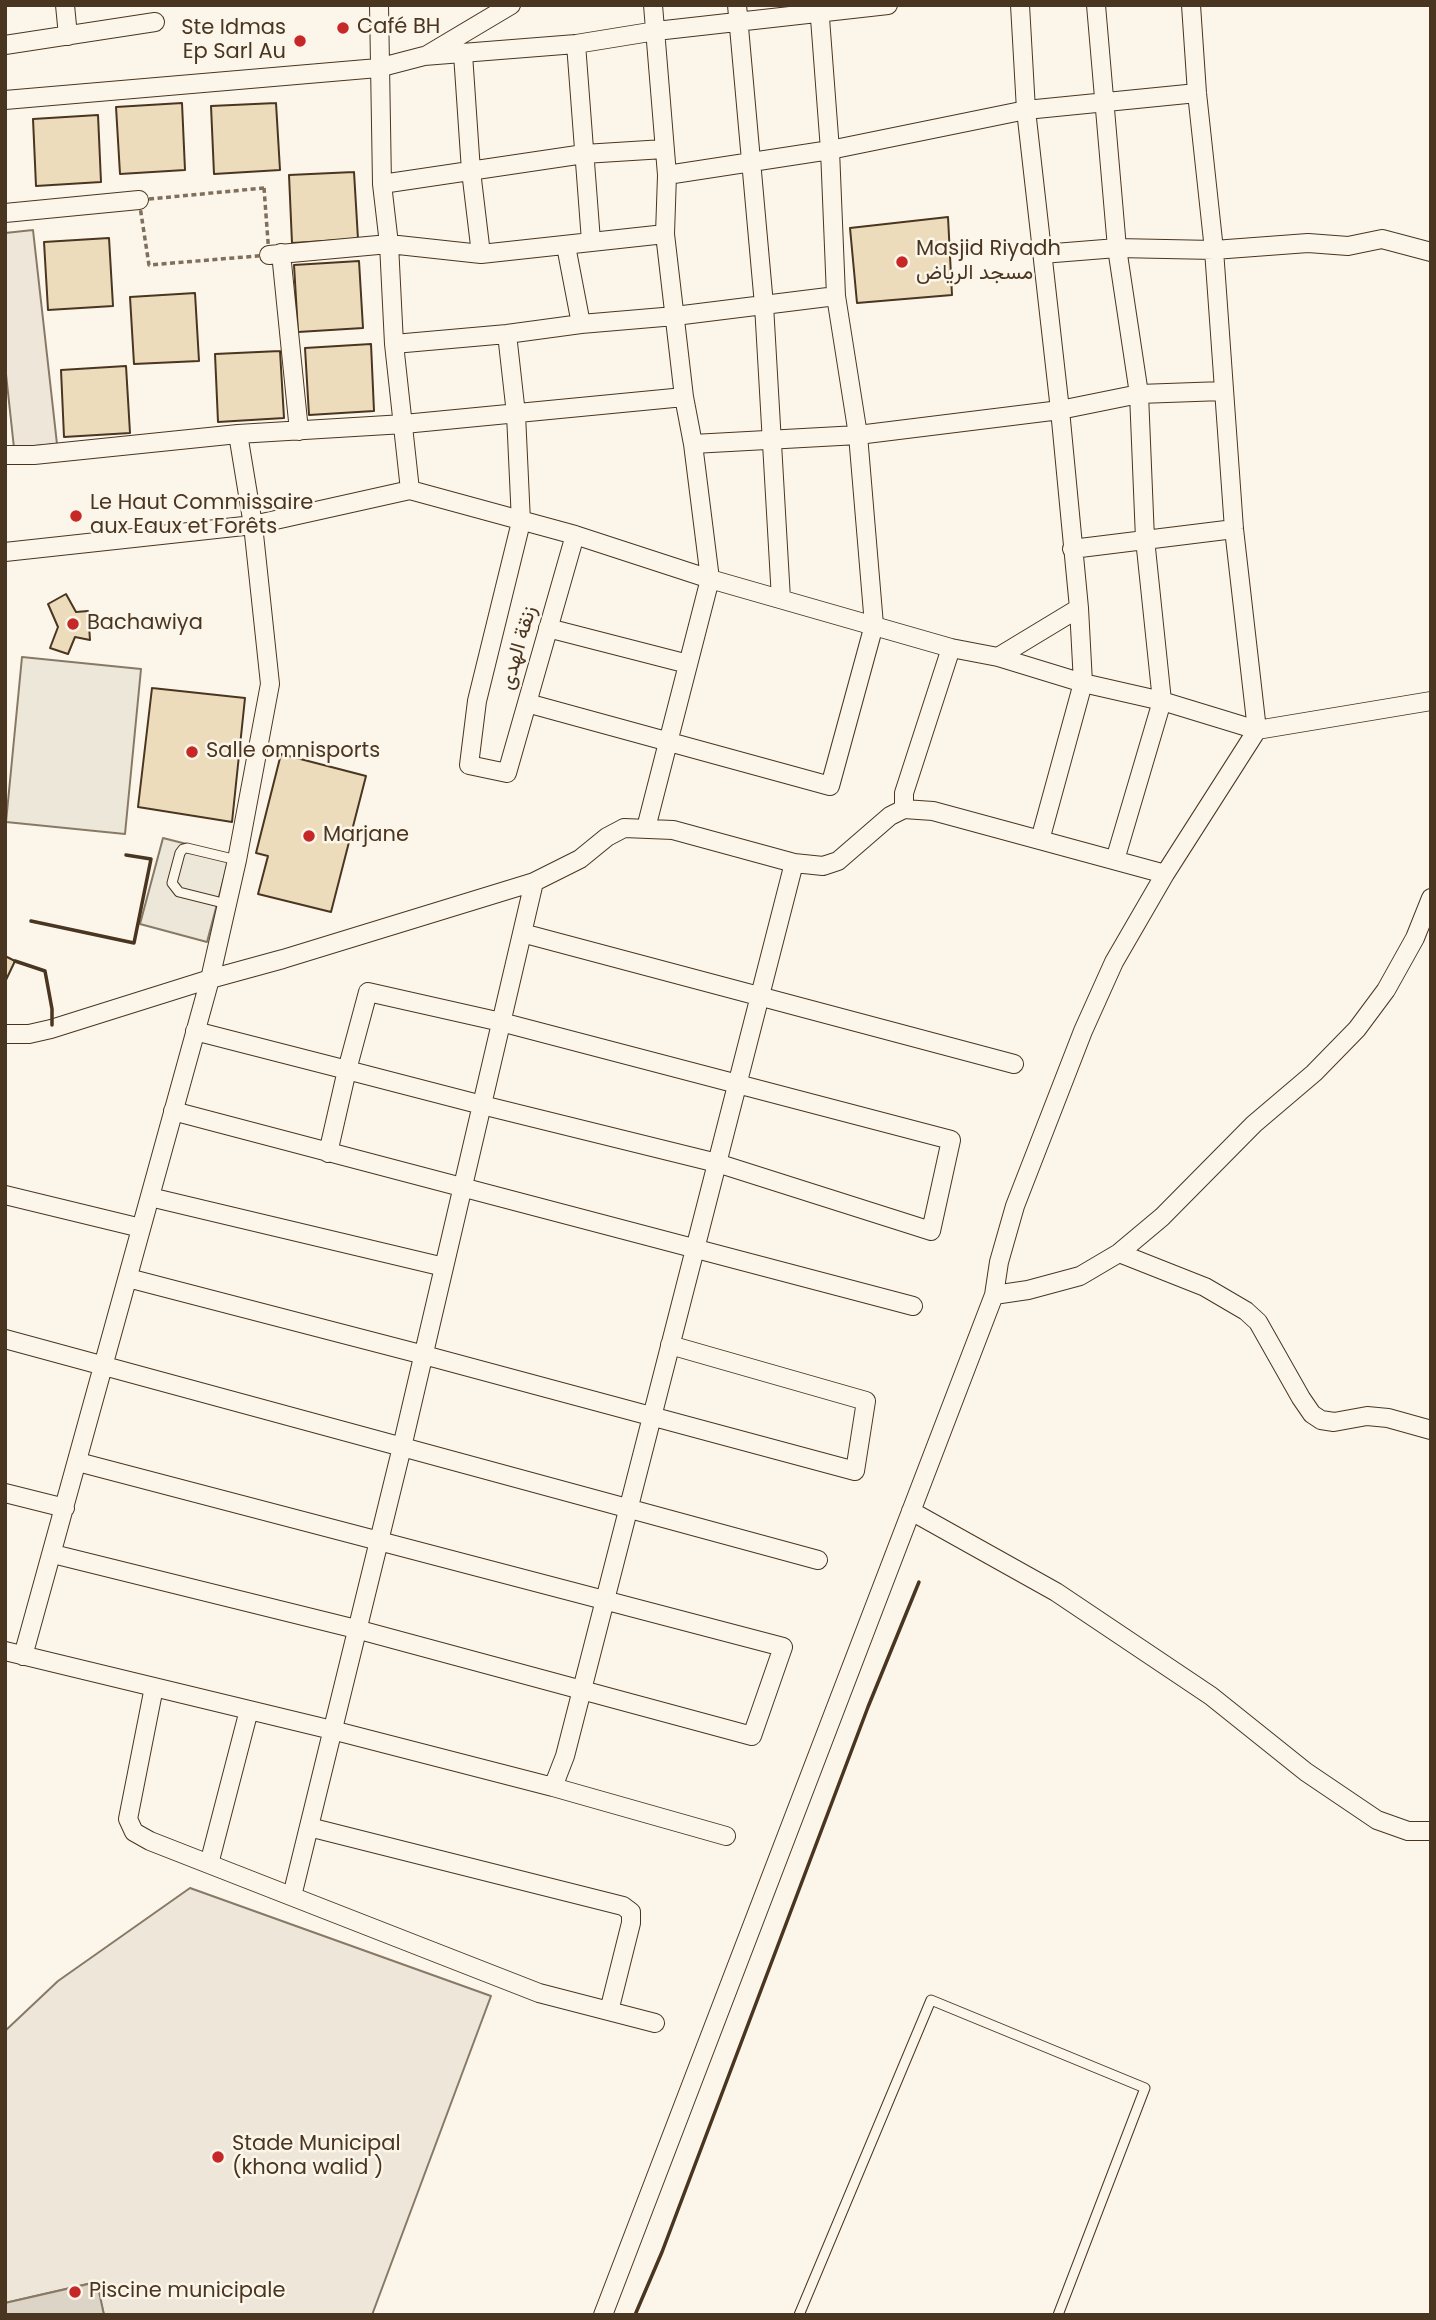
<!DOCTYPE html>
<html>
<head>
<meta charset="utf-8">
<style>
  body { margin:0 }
  #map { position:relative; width:1436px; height:2320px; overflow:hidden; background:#fbf6e9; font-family:Poppins,sans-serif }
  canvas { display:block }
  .frame { position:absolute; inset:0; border:7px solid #4a3520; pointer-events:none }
</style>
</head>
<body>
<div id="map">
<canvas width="1436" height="2320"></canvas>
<div class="frame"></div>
</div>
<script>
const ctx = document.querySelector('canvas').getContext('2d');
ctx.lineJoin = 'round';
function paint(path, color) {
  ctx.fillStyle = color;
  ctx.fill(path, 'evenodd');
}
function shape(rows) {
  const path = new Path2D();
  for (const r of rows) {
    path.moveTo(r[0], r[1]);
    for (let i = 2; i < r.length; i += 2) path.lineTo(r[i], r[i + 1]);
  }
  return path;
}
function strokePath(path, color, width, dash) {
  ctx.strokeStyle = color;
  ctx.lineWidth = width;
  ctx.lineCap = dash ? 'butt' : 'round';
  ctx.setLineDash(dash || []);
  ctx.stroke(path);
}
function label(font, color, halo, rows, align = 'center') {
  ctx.font = font + ' Poppins,Vazirmatn,sans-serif';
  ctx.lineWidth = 5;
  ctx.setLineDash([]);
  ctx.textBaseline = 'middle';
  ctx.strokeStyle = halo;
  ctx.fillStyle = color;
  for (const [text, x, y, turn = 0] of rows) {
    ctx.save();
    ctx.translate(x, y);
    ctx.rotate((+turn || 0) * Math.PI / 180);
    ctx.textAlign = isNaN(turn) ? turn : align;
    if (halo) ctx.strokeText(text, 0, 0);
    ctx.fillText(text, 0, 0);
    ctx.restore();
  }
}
const green = shape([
  [33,230,57,444,14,448,5,365,5,233,33,230],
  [190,1888,491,1996,372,2315,104,2315,96,2282,5,2303,5,2031,58,1981,190,1888]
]);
paint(green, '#ede6d9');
strokePath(green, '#887966', 2);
const parking = shape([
  [22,657,141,669,125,834,6,822,22,657],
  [163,838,230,855,207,942,140,924,163,838]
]);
paint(parking, '#ede7d9');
strokePath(parking, '#887966', 2);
const water = shape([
  [97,2282,104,2315,5,2315,5,2303,97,2282]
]);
paint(water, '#dcd4c6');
strokePath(water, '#887966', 2);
const building = shape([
  [182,103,185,170,120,174,116,107,182,103],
  [276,103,280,170,214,174,211,106,276,103],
  [98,115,101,182,36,186,33,119,98,115],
  [354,172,358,239,292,243,289,175,354,172],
  [948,217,952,295,857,303,850,228,948,217],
  [109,238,113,306,48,310,44,242,109,238],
  [359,261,363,328,298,332,294,265,359,261],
  [195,293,199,361,134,364,130,297,195,293],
  [371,344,374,411,309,415,305,348,371,344],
  [280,351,284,418,218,422,215,354,280,351],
  [126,366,130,433,64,437,61,370,126,366],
  [66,594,76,612,88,611,90,640,75,637,68,654,50,648,58,627,48,604,66,594],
  [152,688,245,698,232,822,138,807,152,688],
  [281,754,366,776,331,912,258,894,268,856,256,853,281,754],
  [5,956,15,961,5,982,5,956]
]);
paint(building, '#ecdcbc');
strokePath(building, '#4a3520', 2);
const service = shape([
  [227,904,179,892,172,883,180,853,183,849,187,848,237,860],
  [799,2315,931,2000,1145,2088,1058,2315]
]);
const minor = shape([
  [65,5,68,36],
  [379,5,382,184,389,244,394,344,410,490],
  [737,5,764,305,781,599],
  [1020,5,1026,110,1060,410,1079,608,1083,683,1040,840],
  [1096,5,1117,248,1139,394,1145,539,1162,701,1115,860],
  [576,44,591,241],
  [5,45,155,22],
  [463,54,471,171,481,254],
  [427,55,511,5],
  [5,100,378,68,424,56,576,44,656,31,888,5],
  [667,175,830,150,1026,110,1197,93],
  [382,184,584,154,664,149],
  [5,213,139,200],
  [566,246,581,324],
  [281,253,299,431],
  [1042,254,1117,248,1214,250,1308,243,1348,246,1382,239,1431,252],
  [269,255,389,244,481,254,665,234],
  [507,334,516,414,521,522,477,701,469,765,507,773,575,535],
  [394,344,507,334,581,324,675,316,836,296],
  [693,444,858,435,1060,410,1139,394,1223,391],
  [5,455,34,455,238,434,404,424,684,397],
  [1072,549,1234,529],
  [5,552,253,525,410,490,575,535,710,579,951,648,998,657,1083,683,1162,701,1257,730,1431,701],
  [548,628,688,664],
  [998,657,1079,608],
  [527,703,830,786,874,625,858,435,836,296,830,150,819,5],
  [904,809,904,793,951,648],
  [646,828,710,579,693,444,684,397,665,234,667,175,653,5],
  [522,933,1014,1064],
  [195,1031,347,1070,482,1105,717,1163,931,1231,951,1140,501,1022,368,992,347,1070,328,1153],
  [5,1034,29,1034,51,1029,210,979,283,959,534,882,580,859,607,837,624,828,673,830,794,863,823,866,838,861,890,816,904,809,933,811,1165,874],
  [173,1111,913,1306],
  [5,1195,141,1228],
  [150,1197,444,1267],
  [1119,1253,1205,1287,1246,1311,1258,1322,1301,1398,1312,1414,1321,1420,1334,1422,1367,1416,1388,1418,1431,1430],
  [128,1278,424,1355,855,1471,866,1401,670,1345],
  [994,1295,1028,1290,1080,1276,1119,1253,1162,1217,1254,1124,1314,1073,1357,1029,1386,990,1415,938,1431,898],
  [5,1339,818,1560],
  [5,1493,65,1508],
  [911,1511,1056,1592,1211,1696,1306,1772,1377,1820,1408,1831,1431,1831],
  [53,1554,356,1629,752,1736,783,1647,78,1462],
  [5,1651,332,1730,553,1787,726,1836],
  [23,1656,210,979,237,860,270,684,253,525,238,434],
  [154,1687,128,1819,134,1832,150,1841,539,1993,655,2023],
  [553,1787,565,1756,794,863],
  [309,1827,623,1906,631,1912,631,1923,609,2011],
  [209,1864,249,1710],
  [292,1896,402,1447,534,882],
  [603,2315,994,1295,999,1262,1015,1206,1083,1031,1114,962,1165,874,1257,730,1234,529,1214,250,1197,93,1191,5]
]);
strokePath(service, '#4a3520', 11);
strokePath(minor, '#4a3520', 20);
strokePath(shape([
  [264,188,269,255,149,265,139,200,264,188]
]), '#7f6f5c', 3.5, [5, 3.5]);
strokePath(service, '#fbf6e9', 9);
strokePath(minor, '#fbf6e9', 18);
strokePath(shape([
  [31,921,134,943,151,859,126,855],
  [15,961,45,971,52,1009,52,1025],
  [635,2315,662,2252,868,1707,919,1582]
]), '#4a3520', 3.5);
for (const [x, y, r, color] of [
  [343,28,7,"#c62828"],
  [300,41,7,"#c62828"],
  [902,262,7,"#c62828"],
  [76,516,7,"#c62828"],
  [73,624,7,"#c62828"],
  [192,752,7,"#c62828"],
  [309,836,7,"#c62828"],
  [218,2157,7,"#c62828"],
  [75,2292,7,"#c62828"]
]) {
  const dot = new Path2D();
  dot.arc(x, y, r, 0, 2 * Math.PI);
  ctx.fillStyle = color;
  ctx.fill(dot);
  strokePath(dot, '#fbf6e9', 2.5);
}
label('21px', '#4a3520', '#fbf6e9', [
  ["Café BH",357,28],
  ["Ste Idmas",286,29,"right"],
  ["Ep Sarl Au",286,53,"right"],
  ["Masjid Riyadh",916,250],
  ["مسجد الرياض",916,274],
  ["Le Haut Commissaire",90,504],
  ["aux Eaux et Forêts",90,528],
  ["Bachawiya",87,624],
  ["Salle omnisports",206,752],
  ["Marjane",323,836],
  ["Stade Municipal",232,2145],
  ["(khona walid )",232,2169],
  ["Piscine municipale",89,2292]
], 'left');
label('21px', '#4a3520', '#fbf6e9', [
  ["زنقة الهدى",519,648,-74]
]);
</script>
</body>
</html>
